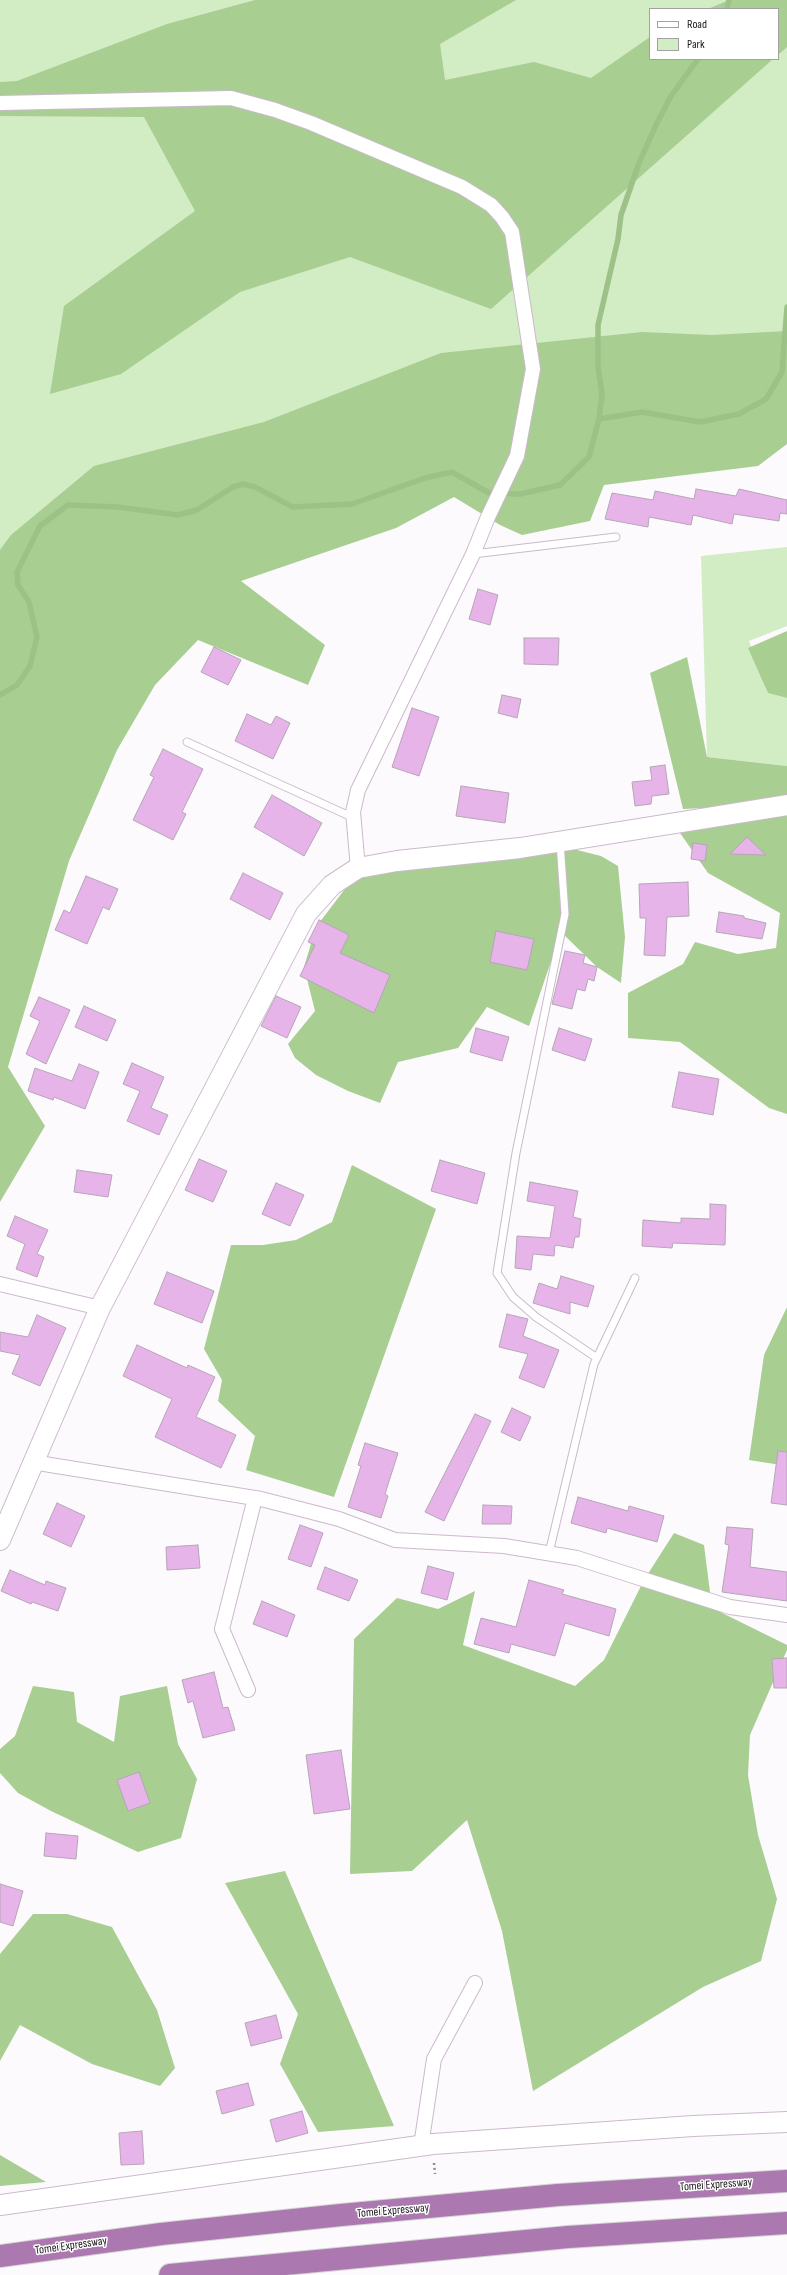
<!DOCTYPE html>
<html>
<head>
<meta charset="utf-8">
<style>
  body { margin:0 }
  #map { position:relative; width:787px; height:2275px; overflow:hidden; background:#fdfafd; font-family:"Sofia Sans Condensed",sans-serif }
  canvas { display:block }
  .legend { position:absolute; left:649px; top:8px; width:130px; height:52px; box-sizing:border-box; background:#fff; border:1px solid #a4a1a4; margin:0; padding:5px 7px; list-style:none; font-size:12px; color:#1b151c }
  .legend li { display:flex; align-items:center; gap:8px; height:20px }
  .legend b { width:20px; border:1px solid #a4a1a4 }
</style>
</head>
<body>
<div id="map">
<canvas width="787" height="2275"></canvas>
<ul class="legend">
<li><b style="height:5px;background:#fff"></b>Road</li>
<li><b style="height:11px;background:#d2ecc4"></b>Park</li>
</ul>
</div>
<script>
const ctx = document.querySelector('canvas').getContext('2d');
ctx.lineJoin = 'round';
function paint(path, color) {
  ctx.fillStyle = color;
  ctx.fill(path, 'evenodd');
}
function shape(rows) {
  const path = new Path2D();
  for (const r of rows) {
    path.moveTo(r[0], r[1]);
    for (let i = 2; i < r.length; i += 2) path.lineTo(r[i], r[i + 1]);
  }
  return path;
}
function strokePath(path, color, width, dash) {
  ctx.strokeStyle = color;
  ctx.lineWidth = width;
  ctx.lineCap = dash ? 'butt' : 'round';
  ctx.setLineDash(dash || []);
  ctx.stroke(path);
}
function label(font, color, halo, rows, align = 'center') {
  ctx.font = font + ' "Sofia Sans Condensed",sans-serif';
  ctx.lineWidth = 3;
  ctx.setLineDash([]);
  ctx.textBaseline = 'middle';
  ctx.strokeStyle = halo;
  ctx.fillStyle = color;
  for (const [text, x, y, turn = 0] of rows) {
    ctx.save();
    ctx.translate(x, y);
    ctx.rotate((+turn || 0) * Math.PI / 180);
    ctx.textAlign = isNaN(turn) ? turn : align;
    if (halo) ctx.strokeText(text, 0, 0);
    ctx.fillText(text, 0, 0);
    ctx.restore();
  }
}
paint(shape([
  [0,0,787,0,787,345,0,629],
  [650,9,778,9,778,59,650,59],
  [787,547,787,626,749,641,768,693,787,698,787,766,707,757,701,556]
]), '#d2ecc4');
paint(shape([
  [255,0,516,0,440,44,445,80,534,62,591,78,650,37,650,59,773,59,491,309,350,257,240,292,121,374,50,394,64,306,195,211,144,117,0,116,0,82,17,81,167,24],
  [729,0,787,0,787,47,778,55,778,9,708,9],
  [787,331,787,444,758,466,604,485,590,521,522,535,500,525,454,497,396,528,241,581,325,645,308,685,198,640,155,685,117,750,69,861,8,1067,45,1126,0,1202,0,550,11,535,94,466,264,422,441,353,642,332,712,335],
  [787,631,787,698,768,693,748,648],
  [687,657,707,757,787,766,787,804,683,809,650,673],
  [787,805,787,1114,769,1108,680,1042,628,1038,628,993,683,964,695,942,738,954,776,948,780,913,708,873,673,823],
  [561,846,601,856,618,866,625,937,621,983,597,967,561,932,529,1026,487,1007,458,1048,398,1062,380,1103,348,1091,316,1075,295,1058,288,1044,315,1011,304,967,316,927,348,885,397,861],
  [352,1165,436,1209,334,1497,246,1470,255,1436,218,1401,222,1380,204,1349,231,1245,263,1245,296,1240,332,1222],
  [787,1307,787,1466,749,1460,764,1355],
  [674,1533,704,1545,712,1608,787,1645,787,1650,750,1735,748,1775,758,1835,777,1899,761,1961,703,1987,533,2091,502,1931,467,1820,412,1871,350,1874,354,1639,397,1598,438,1609,475,1591,463,1645,575,1686,604,1660,644,1580],
  [33,1686,74,1692,77,1722,114,1742,120,1696,167,1686,178,1744,197,1779,181,1838,138,1852,51,1811,18,1793,0,1773,0,1749,15,1736],
  [285,1871,394,2126,318,2132,280,2064,298,2014,225,1883],
  [33,1914,67,1914,112,1927,157,2010,175,2068,160,2086,92,2064,20,2025,0,2061,0,1954],
  [0,2155,46,2182,0,2186]
]), '#a8ce92');
strokePath(shape([
  [727,9,729,0],
  [599,419,642,412,700,422,739,414,766,399,782,372,787,307],
  [0,695,17,685,30,666,37,637,29,602,18,585,17,572,40,526,68,505,118,507,178,515,197,510,233,487,243,484,255,487,293,507,352,504,425,478,452,472,489,493,520,494,560,485,589,457,599,419,602,394,598,367,598,325,618,239,621,215,639,163,656,125,671,96,698,59]
]), '#9cc287', 5.5);
const building = shape([
  [696,489,736,496,739,489,787,500,787,514,780,513,779,521,734,514,732,524,693,515,691,525,649,517,648,527,605,519,612,493,653,500,655,491,694,499,696,489],
  [478,589,498,595,490,625,469,619,478,589],
  [524,638,559,638,558,665,524,664,524,638],
  [214,647,241,660,228,685,201,672,214,647],
  [502,695,521,699,517,718,498,713,502,695],
  [412,708,439,717,419,776,392,767,412,708],
  [247,714,271,725,276,716,290,723,273,759,235,741,247,714],
  [163,749,203,769,182,812,186,814,173,840,133,820,154,777,150,775,163,749],
  [665,765,669,794,652,796,651,804,635,806,632,782,652,780,650,767,665,765],
  [461,786,509,793,505,823,456,816,461,786],
  [272,795,322,823,304,856,254,827,272,795],
  [747,837,766,855,730,854,747,837],
  [693,843,707,845,705,861,691,859,693,843],
  [243,873,283,893,270,920,230,899,243,873],
  [86,876,118,889,109,910,103,907,87,944,55,930,64,910,70,913,86,876],
  [688,882,689,916,667,917,665,956,644,955,646,918,640,918,639,884,688,882],
  [719,912,744,916,744,918,766,923,762,939,716,932,719,912],
  [319,920,349,935,340,953,390,975,374,1013,300,976,315,945,308,942,319,920],
  [496,931,534,939,527,970,490,962,496,931],
  [565,951,585,955,583,963,597,967,594,981,588,979,585,991,577,989,572,1009,552,1004,565,951],
  [276,996,301,1007,287,1038,261,1026,276,996],
  [39,997,70,1010,46,1064,26,1054,40,1021,30,1016,39,997],
  [84,1006,116,1020,107,1041,75,1027,84,1006],
  [476,1028,509,1037,502,1061,470,1052,476,1028],
  [559,1028,592,1039,585,1061,552,1050,559,1028],
  [132,1063,164,1077,151,1108,168,1115,159,1135,127,1121,140,1091,123,1084,132,1063],
  [79,1064,99,1072,85,1109,54,1097,53,1100,28,1091,35,1068,72,1081,79,1064],
  [679,1072,719,1079,713,1115,672,1107,679,1072],
  [199,1159,227,1171,213,1202,185,1190,199,1159],
  [440,1160,485,1173,477,1204,431,1191,440,1160],
  [77,1170,112,1175,108,1197,74,1192,77,1170],
  [530,1182,578,1191,573,1217,581,1219,579,1237,575,1237,573,1248,555,1245,554,1256,533,1254,531,1270,515,1268,517,1236,550,1238,555,1206,527,1201,530,1182],
  [276,1183,304,1195,290,1226,262,1214,276,1183],
  [710,1204,726,1205,725,1245,673,1243,672,1248,642,1246,643,1220,681,1223,681,1218,710,1219,710,1204],
  [15,1216,48,1230,37,1254,44,1257,37,1277,16,1269,25,1244,7,1236,15,1216],
  [167,1272,214,1291,202,1323,154,1304,167,1272],
  [561,1276,594,1286,588,1307,570,1302,570,1314,533,1303,539,1283,557,1289,561,1276],
  [507,1314,528,1319,523,1336,559,1350,544,1388,519,1378,528,1354,499,1347,507,1314],
  [37,1315,66,1328,40,1386,12,1374,20,1355,0,1351,0,1332,28,1337,37,1315],
  [137,1345,187,1368,188,1365,215,1377,196,1417,236,1435,221,1468,155,1437,172,1399,123,1376,137,1345],
  [512,1408,531,1417,520,1441,501,1432,512,1408],
  [475,1414,491,1421,444,1521,425,1512,475,1414],
  [365,1443,398,1453,385,1494,388,1496,381,1518,348,1507,361,1466,358,1465,365,1443],
  [778,1451,787,1452,787,1505,771,1503,778,1451],
  [578,1497,628,1511,629,1506,664,1516,657,1542,607,1528,606,1533,571,1523,578,1497],
  [57,1503,85,1516,71,1547,43,1534,57,1503],
  [483,1505,512,1506,511,1524,482,1524,483,1505],
  [300,1525,323,1533,311,1567,288,1559,300,1525],
  [727,1527,753,1529,750,1567,787,1572,787,1601,722,1592,729,1545,725,1544,727,1527],
  [198,1545,200,1568,167,1570,166,1547,198,1545],
  [428,1566,454,1573,447,1600,421,1593,428,1566],
  [325,1567,358,1580,349,1601,317,1589,325,1567],
  [10,1570,45,1585,46,1581,66,1588,58,1611,32,1602,31,1604,1,1591,10,1570],
  [529,1580,564,1590,562,1594,616,1609,609,1636,565,1623,555,1656,511,1644,509,1653,474,1644,481,1618,516,1627,529,1580],
  [262,1601,295,1615,287,1637,253,1624,262,1601],
  [787,1658,787,1688,774,1688,772,1659,787,1658],
  [214,1672,223,1708,228,1707,235,1730,203,1738,193,1701,188,1703,182,1680,214,1672],
  [341,1750,350,1809,314,1814,306,1755,341,1750],
  [139,1772,150,1803,128,1811,117,1780,139,1772],
  [46,1833,78,1836,76,1859,44,1856,46,1833],
  [0,1884,23,1891,13,1926,0,1922,0,1884],
  [276,2015,282,2038,251,2046,245,2023,276,2015],
  [248,2083,254,2105,222,2114,216,2091,248,2083],
  [302,2111,308,2133,276,2142,270,2120,302,2111],
  [142,2131,144,2164,121,2165,119,2133,142,2131]
]);
paint(building, '#e6b4e9');
strokePath(building, '#b6a5b7', 1);
const lane = shape([
  [473,554,616,537],
  [187,742,354,818],
  [560,842,565,914,516,1153,497,1273,513,1297,536,1317,597,1358],
  [549,1553,594,1364,635,1278]
]);
const street = shape([
  [0,103,231,98,275,110,311,123,462,187,491,205,502,217,512,232,533,369,517,456,488,517,473,554,358,790,353,812,358,868],
  [0,1284,100,1308],
  [32,1462,261,1499,339,1519,395,1540,504,1546,577,1558,730,1607,787,1615],
  [248,1690,222,1629,255,1498],
  [421,2146,434,2059,475,1983]
]);
const secondary = shape([
  [0,1540,100,1308,306,914,332,885,358,868,397,861,520,848,787,805],
  [0,2205,433,2144,693,2126,787,2122]
]);
const highway = shape([
  [0,2256,161,2234,341,2215,558,2195,787,2181],
  [170,2275,568,2237,787,2223]
]);
strokePath(lane, '#cbbacc', 9);
strokePath(street, '#cbbacc', 16);
strokePath(secondary, '#cbbacc', 22);
strokePath(highway, '#d6d5d6', 24);
strokePath(shape([
  [434,2163,435,2174]
]), '#938e93', 2.5, [2, 3]);
strokePath(lane, '#fff', 7);
strokePath(street, '#fff', 14);
strokePath(secondary, '#fff', 20);
strokePath(highway, '#ab78af', 22);
label('12px', '#1b151c', '#fff', [
  ["Tomei Expressway",716,2185,-4],
  ["Tomei Expressway",393,2211,-5],
  ["Tomei Expressway",71,2246,-8]
]);
</script>
</body>
</html>
